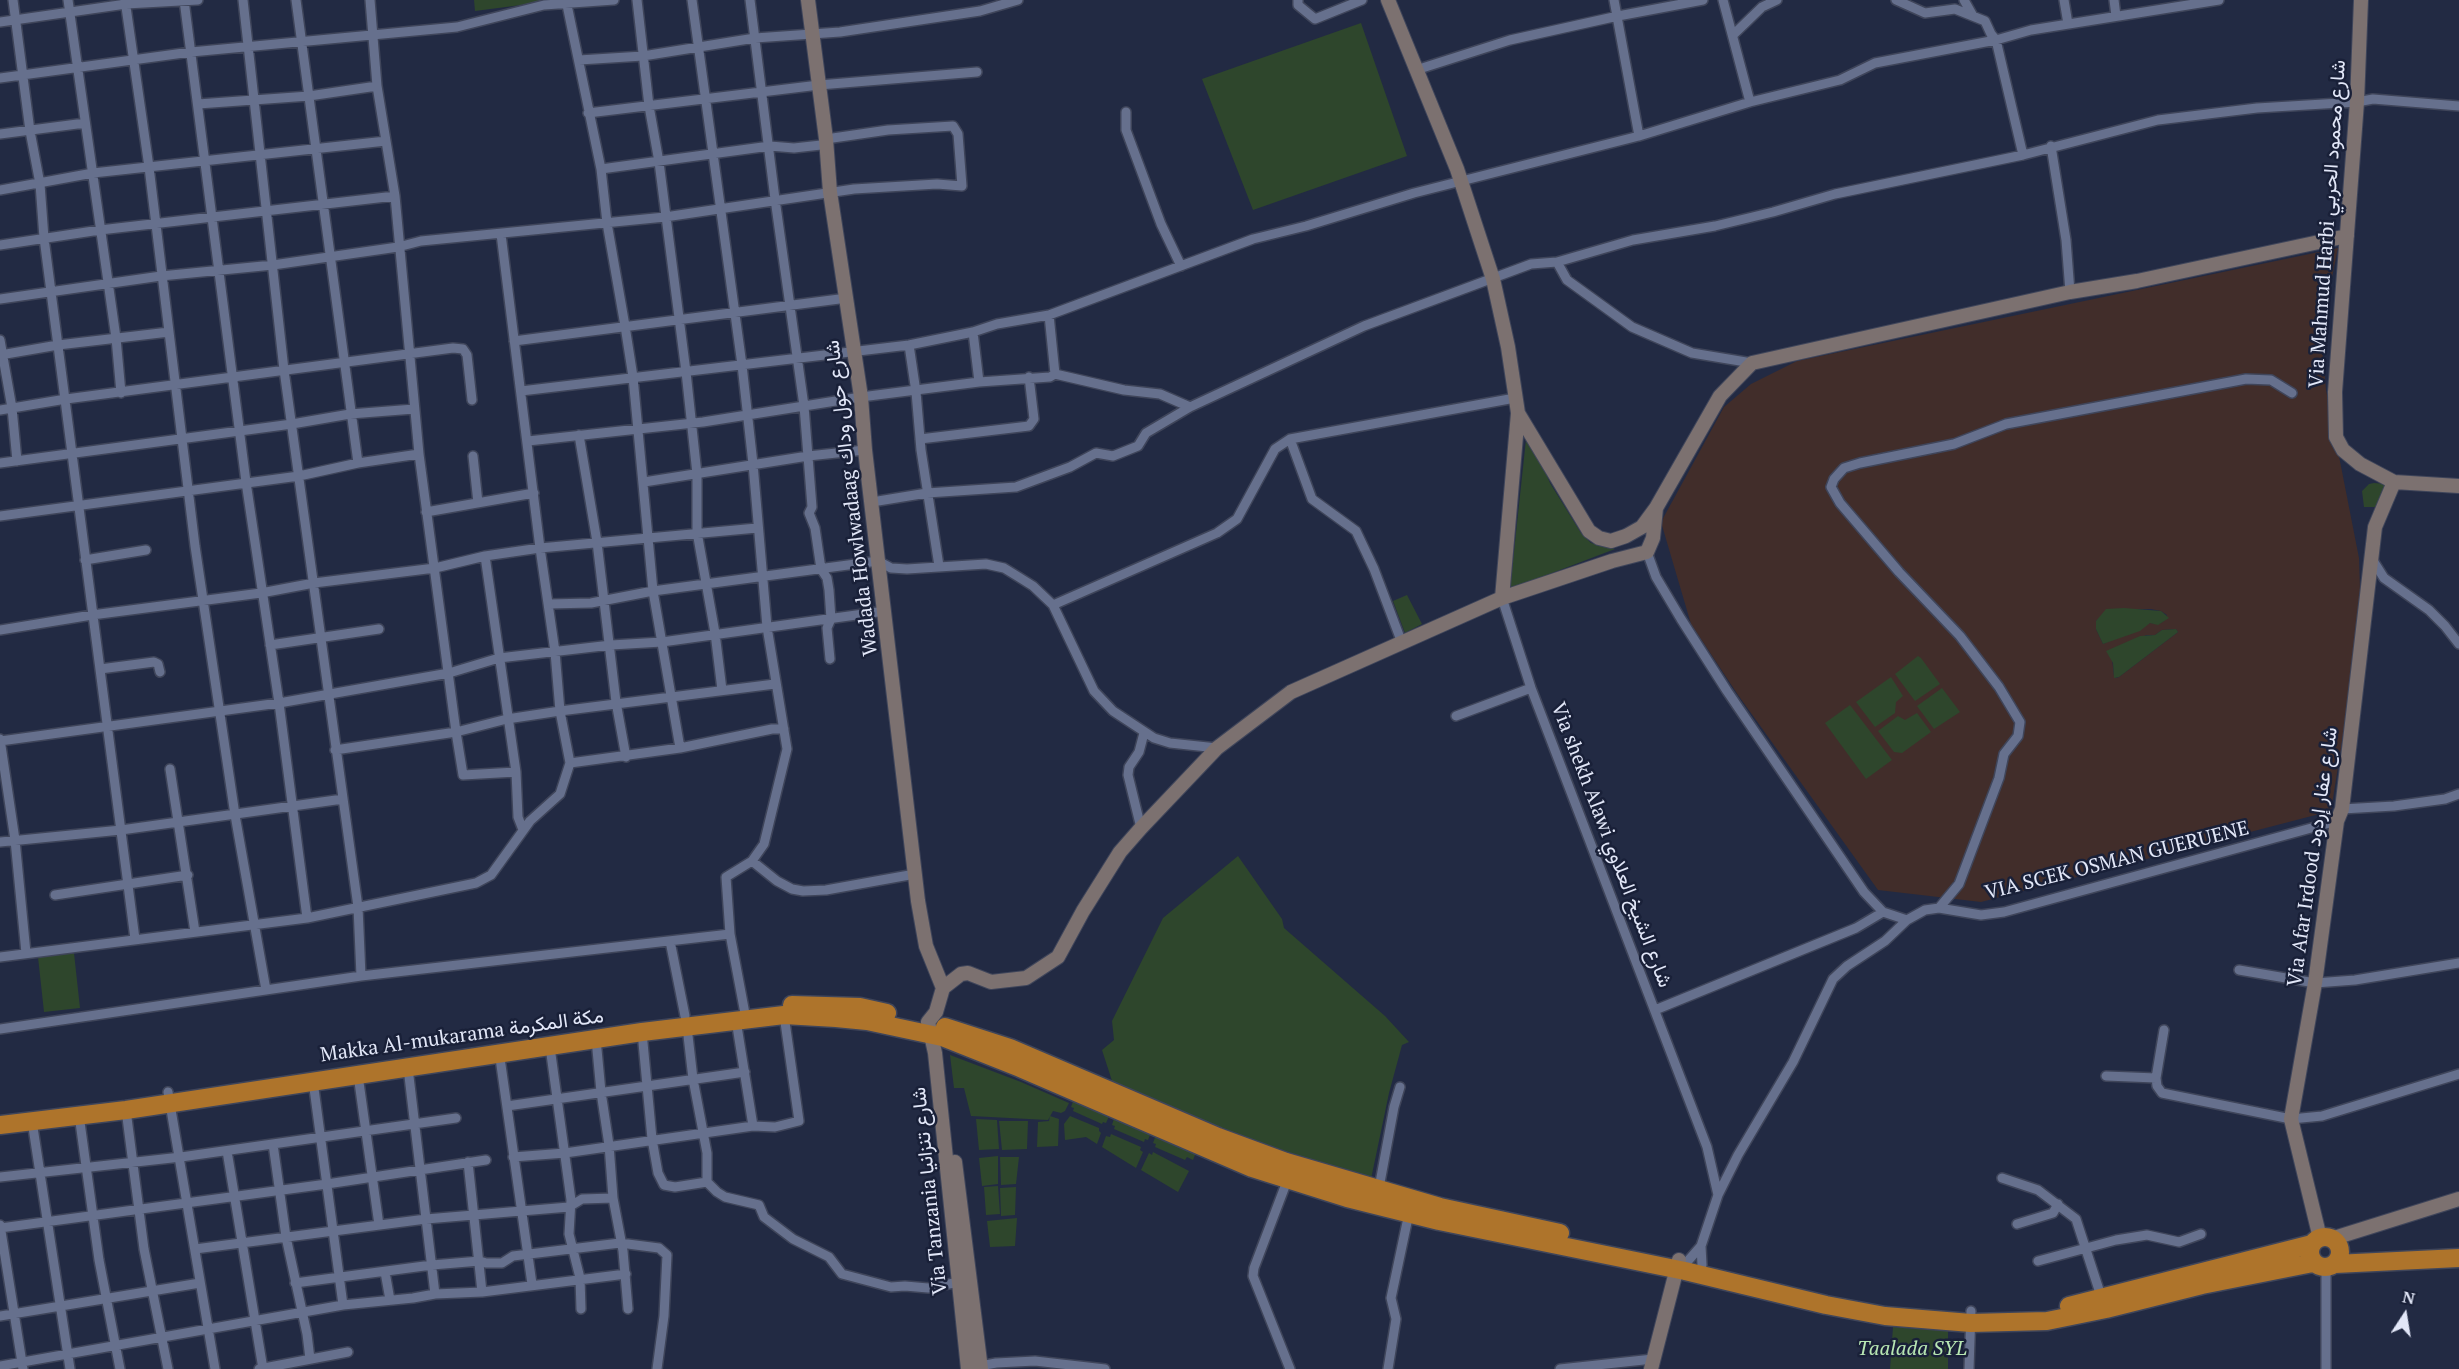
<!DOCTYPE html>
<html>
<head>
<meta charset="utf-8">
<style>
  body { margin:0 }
  #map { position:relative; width:2459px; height:1369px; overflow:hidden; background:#222a43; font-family:"PT Serif",serif }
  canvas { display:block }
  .north { position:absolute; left:2375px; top:1285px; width:60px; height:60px; -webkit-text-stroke:4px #192038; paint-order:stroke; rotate:12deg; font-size:16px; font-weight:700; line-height:24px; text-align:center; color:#e2e7f8 }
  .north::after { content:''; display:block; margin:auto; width:21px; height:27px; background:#e2e7f8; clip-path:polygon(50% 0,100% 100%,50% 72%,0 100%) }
</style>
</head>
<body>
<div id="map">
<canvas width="2459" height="1369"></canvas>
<div class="north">N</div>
</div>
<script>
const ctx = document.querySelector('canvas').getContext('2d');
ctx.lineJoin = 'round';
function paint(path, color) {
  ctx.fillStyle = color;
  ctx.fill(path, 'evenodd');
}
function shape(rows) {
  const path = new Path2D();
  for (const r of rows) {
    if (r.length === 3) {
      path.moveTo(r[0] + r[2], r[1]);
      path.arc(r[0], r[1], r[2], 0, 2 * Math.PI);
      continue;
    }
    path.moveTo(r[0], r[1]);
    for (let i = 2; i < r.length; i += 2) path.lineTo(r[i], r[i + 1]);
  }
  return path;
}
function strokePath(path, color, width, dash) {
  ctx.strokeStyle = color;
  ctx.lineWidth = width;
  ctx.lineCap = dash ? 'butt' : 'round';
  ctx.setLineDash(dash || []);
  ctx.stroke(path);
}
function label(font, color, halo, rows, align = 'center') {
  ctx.font = font + ' "PT Serif",Vazirmatn,serif';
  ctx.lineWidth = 5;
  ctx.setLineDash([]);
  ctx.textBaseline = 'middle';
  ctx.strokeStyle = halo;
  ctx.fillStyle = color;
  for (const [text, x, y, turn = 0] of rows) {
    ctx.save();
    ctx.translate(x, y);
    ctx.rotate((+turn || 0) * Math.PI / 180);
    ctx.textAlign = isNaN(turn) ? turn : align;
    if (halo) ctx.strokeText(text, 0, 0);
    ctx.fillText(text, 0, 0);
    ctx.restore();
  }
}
paint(shape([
  [2338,248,2321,331,2326,390,2359,558,2361,621,2331,811,1981,902,1878,890,1738,695,1691,624,1661,522,1724,407,1751,384,1797,361],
  [2109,609,2151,609,2161,611,2167,615,2164,621,2159,624,2150,623,2103,644,2096,629,2096,621],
  [2176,629,2178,632,2119,677,2116,678,2114,676,2112,659,2146,635,2155,635,2162,630]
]), '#412d2a');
paint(shape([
  [474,0,560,0,475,11],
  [1361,23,1407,156,1253,210,1202,79],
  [1527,430,1550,483,1581,533,1591,543,1615,549,1510,589],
  [2374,483,2386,484,2381,507,2364,507,2362,491,2369,484],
  [1407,595,1422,624,1405,633,1393,601],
  [2124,608,2161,611,2169,618,2158,625,2150,623,2140,631,2103,644,2096,629,2096,621,2106,609],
  [2176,629,2178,632,2119,677,2114,678,2113,663,2106,651,2140,636,2155,635,2162,630],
  [1918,656,1921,658,1940,684,1915,701,1895,674],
  [1891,677,1903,696,1896,702,1895,713,1875,727,1856,702],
  [1942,688,1960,712,1934,729,1917,706],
  [1850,705,1892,760,1866,779,1825,723],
  [1917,713,1931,732,1902,753,1894,752,1878,731,1898,716,1905,720],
  [1238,856,1282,919,1284,928,1385,1016,1409,1042,1402,1045,1389,1093,1371,1179,1257,1142,1113,1084,1102,1050,1114,1040,1112,1021,1163,918],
  [74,953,80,1008,44,1012,38,957],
  [950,1055,1021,1082,1069,1103,1065,1111,1061,1113,1053,1111,1048,1120,971,1116,964,1088,954,1088],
  [1075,1096,1111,1112,1106,1123,1103,1122,1102,1124,1073,1111,1074,1108,1071,1107],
  [1115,1115,1152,1130,1148,1140,1145,1139,1144,1142,1114,1129,1115,1126,1112,1125],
  [1050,1116,1059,1119,1058,1146,1037,1147,1038,1122,1049,1121],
  [1070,1116,1099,1128,1099,1131,1101,1133,1097,1144,1086,1137,1065,1140,1064,1124],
  [976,1119,997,1120,999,1149,979,1150],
  [999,1121,1028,1121,1027,1149,1002,1150],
  [1157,1132,1197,1150,1193,1160,1187,1157,1185,1160,1155,1147,1156,1144,1153,1143],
  [1111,1134,1141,1147,1140,1150,1143,1152,1136,1168,1102,1147,1106,1136,1110,1137],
  [1153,1152,1189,1171,1178,1192,1141,1170,1149,1153,1152,1155],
  [998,1156,998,1184,982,1186,979,1158],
  [1000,1157,1019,1157,1016,1184,1001,1185],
  [998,1186,1000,1214,986,1215,984,1187],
  [1016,1187,1015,1215,1001,1216,1000,1188],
  [1017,1218,1015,1246,990,1247,987,1221],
  [1893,1327,1948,1331,1948,1369,1890,1369]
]), '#2e462c');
const street = shape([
  [13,0,30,131,40,184,44,238,135,939],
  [68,0,116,338,121,393],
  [125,0,149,167,195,546,235,815,266,990],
  [184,0,246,482,279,703,307,918],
  [243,0,284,370,358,907,361,976],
  [296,0,358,463],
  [370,0,377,86,395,196,419,454],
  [566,0,601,169,607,223,625,326,633,377,653,591,680,748],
  [637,0,649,106,659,162,686,372,697,474,697,532,715,633,722,690],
  [692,0,742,365,753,464,767,627,787,749,764,844,752,861,726,877,730,934,746,1019],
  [750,0,775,199,804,406,812,507,809,513,815,528,821,569,827,578,829,590,831,619,827,628,830,659],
  [1298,0,1298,5,1315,19,1362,0],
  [1614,0,1639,136],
  [1723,0,1750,102],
  [1896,0,1925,13,1955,9,1985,21,1991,34,1996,40,2023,155],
  [1964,0,1973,16],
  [2064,0,2068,24],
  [2114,0,2116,16],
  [0,22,126,4,198,0],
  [1733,35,1762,7,1777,0],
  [579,60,643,56,755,38,840,32,980,11,1018,0],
  [1416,70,1510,40,1618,16,1703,0],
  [0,78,191,52,457,27,544,5,614,0],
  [198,104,309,96,377,86],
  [1126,112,1126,130,1161,224,1181,266],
  [588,113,819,85,977,72],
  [0,134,85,123],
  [2051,146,2066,240,2070,292],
  [0,190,93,173,386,141],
  [0,245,100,230,395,196],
  [1557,262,1567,280,1632,327,1692,353,1752,363],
  [0,299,161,276,273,265,398,247,421,241,665,217,854,189,937,184,962,186,958,134,953,126,888,130,826,139,821,145,794,148,770,146,601,169],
  [1049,315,1055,374],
  [973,332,979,382],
  [0,340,12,408,17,461],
  [514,341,847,298],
  [909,345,916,392,921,450,939,566],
  [0,355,58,345,169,332],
  [521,391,909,345,973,332,997,324,1049,315,1253,239,1306,226,1414,193,1639,136,1750,102,1840,80,1875,63,1996,40,2031,30,2219,0],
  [0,410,66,399,453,348,463,349,467,355,472,400],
  [579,435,597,542,616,702,626,757],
  [920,439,1029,426,1034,419,1029,377],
  [1290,439,1312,499,1356,531,1374,569,1402,643],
  [528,441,703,422,861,397,979,382,1050,377,1055,374,1124,390,1160,394,1190,407],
  [473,456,478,503],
  [0,463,292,424,350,414,414,409],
  [644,482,808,456,865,450],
  [872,502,927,493,1016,487,1070,467,1096,453,1113,456,1138,446,1146,433,1190,407,1364,326,1531,264,1557,262,1633,240,1715,226,1773,212,1835,194,2023,155,2158,120,2257,108,2357,102,2373,99,2459,106],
  [426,512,534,493],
  [0,516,299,476,358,463,419,454,456,732,463,775,516,772],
  [1647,552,1656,577,1681,619,1727,691,1864,892,1883,912,1907,920],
  [485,556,516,772,518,817,523,830],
  [2372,559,2384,578,2429,610,2445,626,2459,644],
  [85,560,146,550],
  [1502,598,1531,688,1707,1147,1718,1195,1701,1246,1702,1265,1699,1274],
  [549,604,591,603,653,591,878,561,891,568,907,569,986,564,1004,568,1017,576,1033,586,1053,605,1094,691,1113,711,1154,738,1170,743,1217,748],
  [1053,605,1217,533,1237,519,1275,449,1290,439,1515,398],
  [0,630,92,615,261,593,314,583,435,568,485,556,540,548,757,528],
  [270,645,379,629],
  [100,669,154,662,158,664,160,672],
  [1456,716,1531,688],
  [0,739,15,840,26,953],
  [0,741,279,703,449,673,499,658,611,645,662,642,885,611],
  [335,750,456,732,507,719,560,711,775,684],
  [570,763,680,748,772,729,784,729],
  [170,769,195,932],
  [2342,809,2394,806,2445,799,2459,794],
  [1141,828,1128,775,1129,767,1139,752,1144,733],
  [0,842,121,830,343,799],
  [752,861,777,881,792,889,803,891,826,890,915,874],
  [55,895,188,875],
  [1939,908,1959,884,1999,778,2004,754,2018,736,2020,722,1999,687,1960,636,1899,572,1840,503,1831,487,1834,479,1844,468,1860,463,1954,444,2006,424,2246,379,2271,380,2292,393],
  [670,941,685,1016],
  [0,957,307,918,476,883,491,875,530,821,560,794,570,763,560,711,555,652,540,548,501,234],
  [2239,970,2315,983,2355,980,2459,963],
  [1655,1010,1856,928,1883,912],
  [736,1020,753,1126],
  [687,1027,693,1079,707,1153,707,1182,717,1192,725,1197,759,1205,764,1217,793,1239,829,1257,842,1274,891,1287,905,1286,928,1288,959,1282],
  [0,1029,361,976,730,934],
  [2164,1030,2156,1078,2157,1086,2162,1093,2291,1119,2322,1116,2459,1074],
  [642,1032,652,1139,658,1173,664,1185,675,1187,707,1182],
  [596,1039,601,1092,609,1145,613,1198,623,1251,628,1309],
  [550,1047,571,1200,569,1234,580,1278,581,1309],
  [499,1051,532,1284],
  [408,1068,435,1294],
  [358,1075,379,1225],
  [2106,1076,2156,1078],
  [313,1081,343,1305],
  [168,1092,215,1369],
  [507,1106,745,1072],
  [126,1110,144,1249,168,1369],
  [79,1115,99,1260,120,1369],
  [32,1121,70,1369],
  [273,1144,286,1237,307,1334,310,1359],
  [227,1151,263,1369],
  [513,1157,565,1153,753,1126,775,1127,799,1121,784,1015],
  [468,1162,482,1292],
  [0,1177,181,1157,456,1118],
  [2002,1178,2038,1190,2076,1219,2101,1296],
  [1287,1181,1254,1268,1253,1276,1290,1369],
  [1379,1188,1394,1107,1400,1087],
  [1718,1195,1738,1155,1793,1062,1833,979,1847,966,1885,941,1907,920,1925,910,1939,908,1981,915,2004,912,2337,821],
  [2017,1224,2053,1213,2058,1204],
  [0,1225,23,1369],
  [0,1228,327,1184,486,1160],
  [195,1249,426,1219,569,1207,582,1199,613,1198],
  [2038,1261,2116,1240,2147,1235,2179,1242,2201,1234],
  [1685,1271,1687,1262,1701,1246],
  [385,1272,390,1300],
  [295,1283,432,1265,480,1261,486,1263,502,1263,513,1256,620,1243,659,1248,667,1255,664,1316,657,1369],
  [0,1316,200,1283],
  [0,1366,343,1305,413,1298,435,1294,482,1292,626,1274],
  [980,1366,996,1363,1035,1361,1105,1369],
  [259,1369,348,1352],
  [1388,1369,1396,1319,1391,1298,1409,1213],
  [1560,1369,1653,1359],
  [1969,1369,1971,1311],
  [2326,1369,2326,1268]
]);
const secondary = shape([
  [808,0,826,139,830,192,861,397,865,450,918,901,926,946,943,988],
  [1388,0,1457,169,1493,279,1508,347,1518,413,1502,598],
  [2361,0,2357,102,2335,392,2336,437,2343,450,2360,464,2394,482,2459,486],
  [1518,413,1589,531,1599,538,1611,541,1626,536,1642,527,1656,508],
  [943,988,961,974,968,973,991,982,1026,978,1058,957,1083,911,1120,852,1141,828,1217,748,1291,692,1502,598,1612,561,1647,552,1653,538,1656,508,1720,396,1752,363,2070,292,2137,281,2347,236],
  [943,988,936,1012,928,1022,935,1053,968,1369],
  [955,1162,981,1369],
  [2320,1238,2291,1119,2315,983,2337,821,2342,809,2375,527,2394,482],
  [2331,1239,2459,1199],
  [1651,1369,1679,1260]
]);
const highway = shape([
  [792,1005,860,1007,887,1013],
  [945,1027,1010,1048,1218,1137,1286,1162,1440,1207,1560,1233],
  [0,1125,126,1110,642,1032,784,1015,836,1018,867,1021,942,1037,1020,1068,1252,1168,1347,1198,1439,1221,1685,1271,1826,1305,1885,1316,1971,1323,2047,1321,2106,1309,2202,1285,2313,1263],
  [2325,1252,15],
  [2335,1264,2459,1258],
  [2069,1306,2312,1244]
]);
strokePath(street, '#3f455a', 12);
strokePath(secondary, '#3f455a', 16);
strokePath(highway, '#3f455a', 21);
strokePath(street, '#66708d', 9);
strokePath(secondary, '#7c7170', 14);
strokePath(highway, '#ae742b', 18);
label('20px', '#e2e7f8', '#192038', [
  ["Via Mahmud Harbi شارع محمود الحربي",2328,224,-86],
  ["Wadada Howlwadaag شارع حول وداك",852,498,-97],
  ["Via shekh Alawi شارع الشيخ العلاوي",1611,845,69],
  ["Via Afar Irdood شارع عفار إردود",2313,857,-82],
  ["VIA SCEK OSMAN GUERUENE",2117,861,-14],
  ["Makka Al-mukarama مكة المكرمة",462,1036,-8],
  ["Via Tanzania شارع تنزانيا",930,1191,-96]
]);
label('italic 20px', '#b8e7b3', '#192038', [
  ["Taalada SYL",1912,1349]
]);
</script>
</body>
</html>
